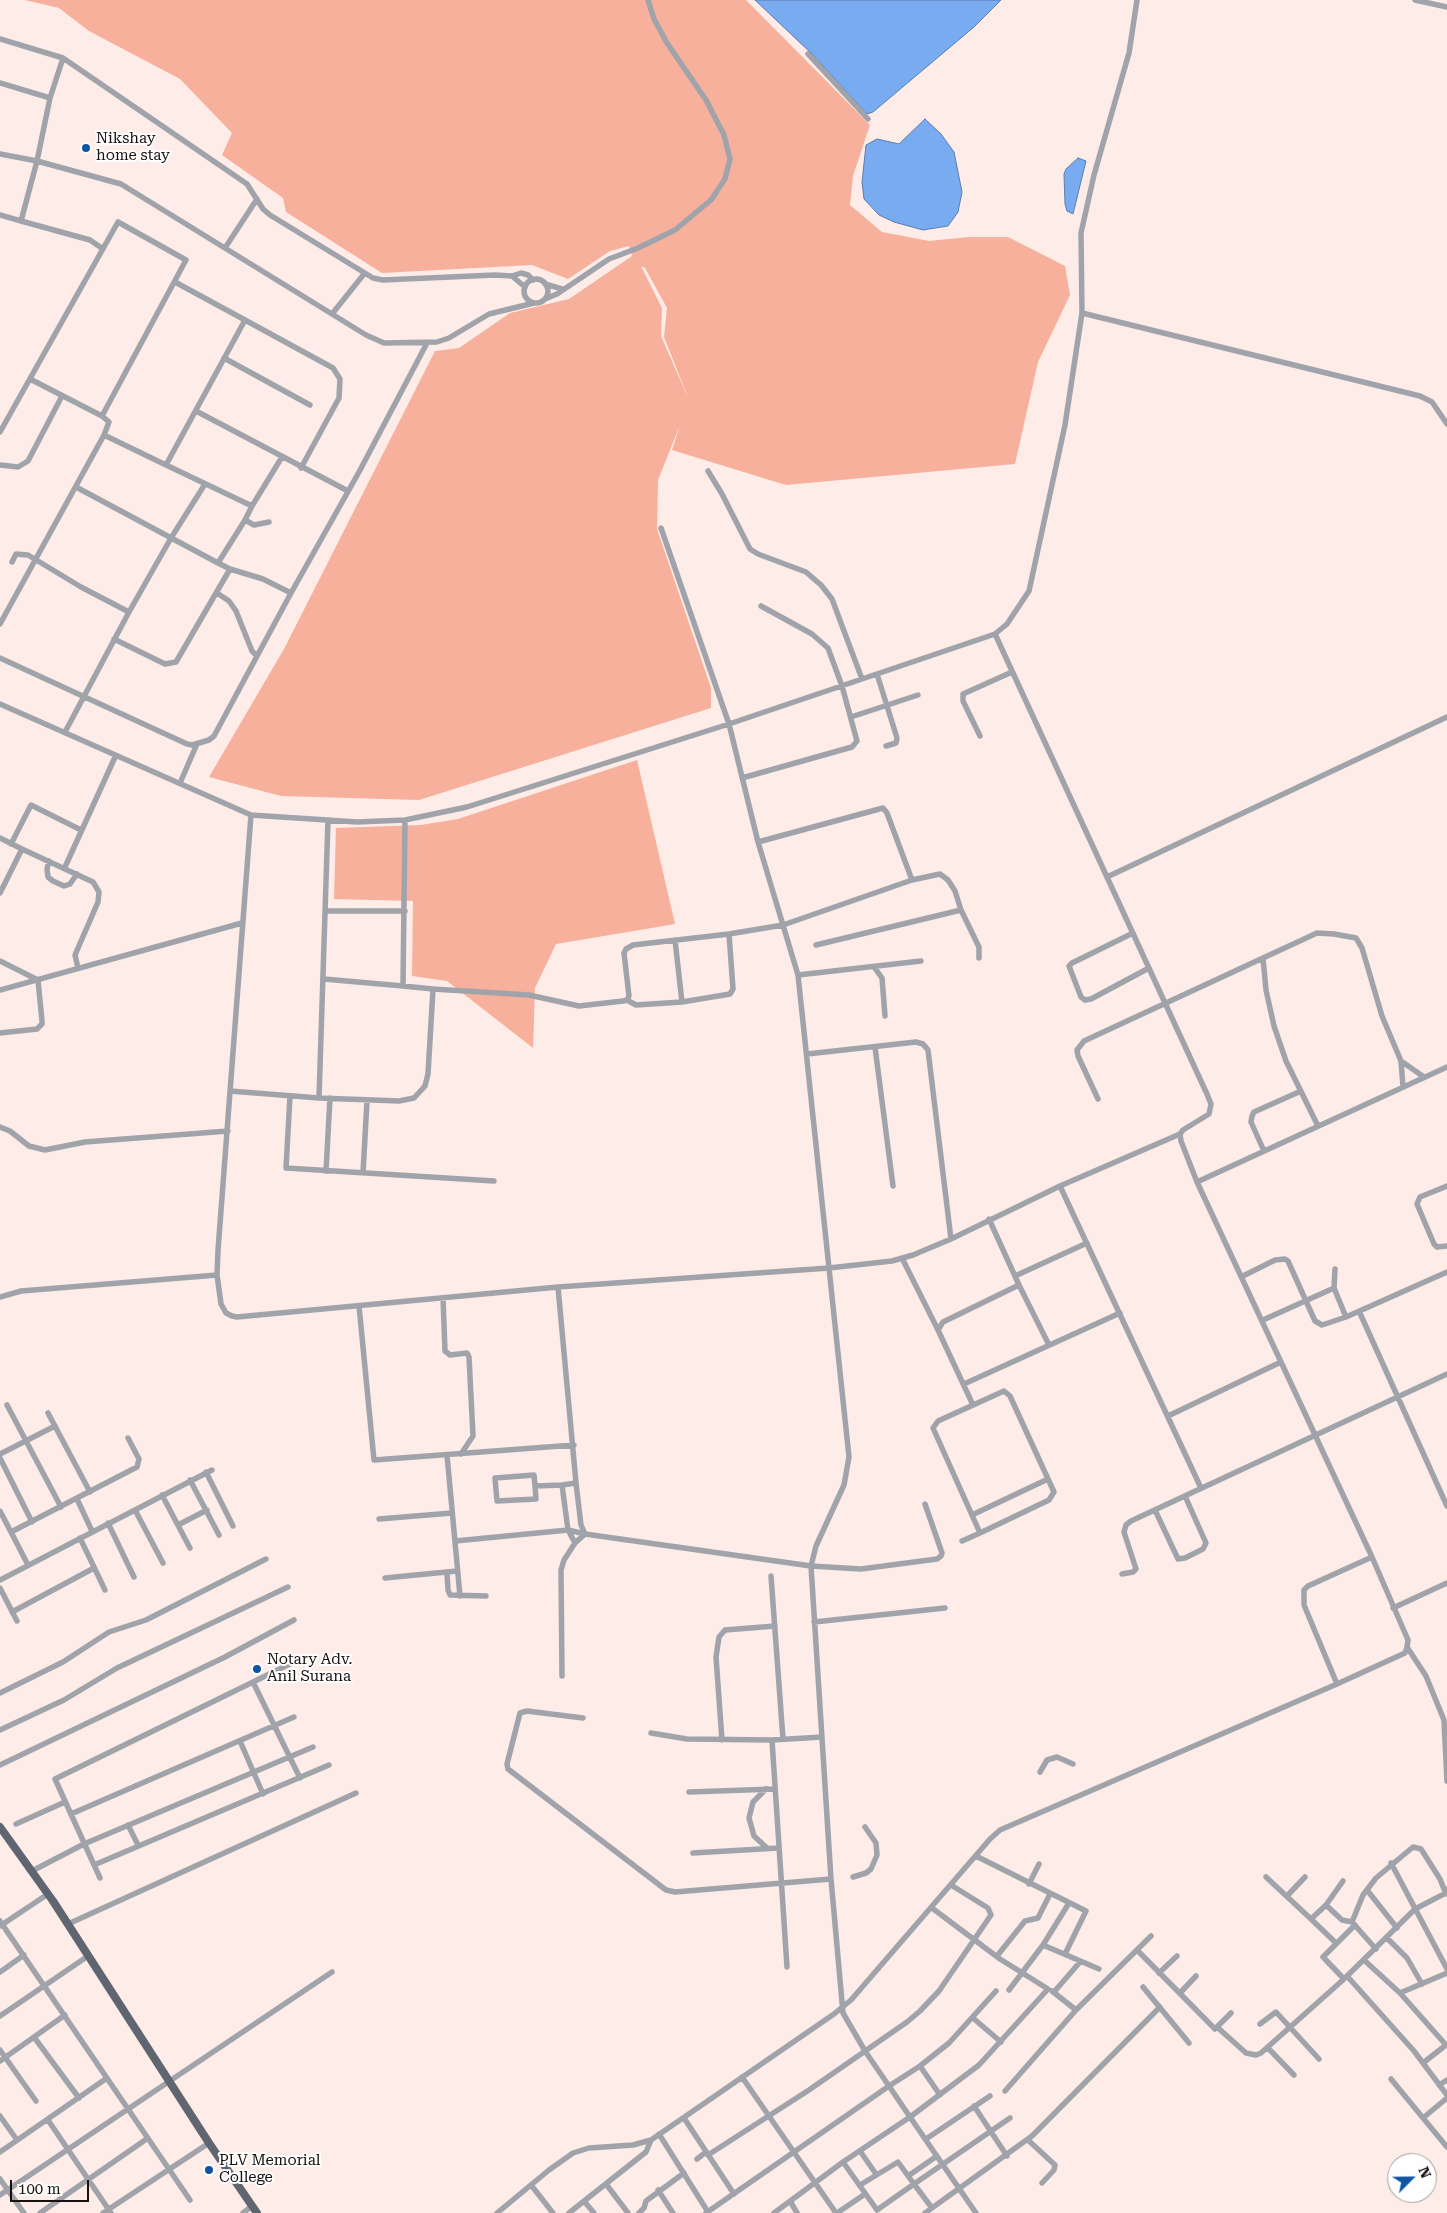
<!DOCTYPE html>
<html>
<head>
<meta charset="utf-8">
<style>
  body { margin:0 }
  #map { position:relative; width:1447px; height:2213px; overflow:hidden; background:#fdece7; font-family:"Roboto Serif",serif }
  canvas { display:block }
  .north { position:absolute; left:1387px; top:2153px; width:50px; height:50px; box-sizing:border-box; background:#fefefe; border:1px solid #a29f9e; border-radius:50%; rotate:67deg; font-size:14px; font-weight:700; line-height:20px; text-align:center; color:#17110f }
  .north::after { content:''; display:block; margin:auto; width:18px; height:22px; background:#1054a4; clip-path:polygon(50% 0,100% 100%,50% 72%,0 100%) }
  .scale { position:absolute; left:10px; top:2180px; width:79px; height:22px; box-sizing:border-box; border:2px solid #17110f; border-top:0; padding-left:6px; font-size:15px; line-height:18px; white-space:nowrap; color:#17110f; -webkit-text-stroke:4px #fefefe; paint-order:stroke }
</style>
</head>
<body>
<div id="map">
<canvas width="1447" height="2213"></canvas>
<div class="north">N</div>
<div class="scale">100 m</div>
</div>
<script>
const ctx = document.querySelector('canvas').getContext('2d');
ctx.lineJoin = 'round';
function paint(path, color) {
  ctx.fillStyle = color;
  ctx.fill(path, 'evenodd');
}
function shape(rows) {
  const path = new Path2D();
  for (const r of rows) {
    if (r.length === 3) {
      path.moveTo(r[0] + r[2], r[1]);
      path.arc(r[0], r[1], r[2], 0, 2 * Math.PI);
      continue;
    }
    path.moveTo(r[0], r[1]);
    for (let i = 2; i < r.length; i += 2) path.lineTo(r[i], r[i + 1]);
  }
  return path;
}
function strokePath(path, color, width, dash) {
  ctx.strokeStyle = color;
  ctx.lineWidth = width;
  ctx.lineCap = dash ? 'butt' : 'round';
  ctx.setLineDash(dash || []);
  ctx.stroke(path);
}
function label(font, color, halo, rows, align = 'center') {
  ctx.font = font + ' "Roboto Serif",serif';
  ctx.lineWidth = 4;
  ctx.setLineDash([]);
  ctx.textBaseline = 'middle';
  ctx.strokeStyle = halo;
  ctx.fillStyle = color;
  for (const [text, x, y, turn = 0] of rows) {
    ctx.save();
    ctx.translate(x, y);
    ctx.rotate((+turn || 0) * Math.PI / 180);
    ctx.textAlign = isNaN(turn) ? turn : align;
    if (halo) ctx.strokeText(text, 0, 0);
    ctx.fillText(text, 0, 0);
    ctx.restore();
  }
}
paint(shape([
  [25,0,746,0,870,125,853,176,850,205,882,232,929,241,969,237,1008,237,1065,266,1070,295,1038,362,1015,464,786,485,672,450,680,425,658,480,657,529,711,688,711,708,419,800,281,796,209,777,284,649,435,351,459,348,510,313,569,299,632,256,629,246,610,251,568,279,532,265,382,273,286,212,283,198,222,155,232,133,180,79,89,31,59,8],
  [641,266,645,268,667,308,664,337,689,400,661,336,662,308],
  [637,760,675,924,556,944,535,988,533,1048,447,981,412,976,413,901,334,899,336,828,421,825,458,819]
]), '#f7b09b');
const water = shape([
  [755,0,1001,0,974,27,873,112,867,114,812,54,755,0],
  [925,119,941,134,954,152,962,192,958,212,948,226,923,230,894,222,879,215,864,199,862,182,866,145,877,139,899,144,925,119],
  [1078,158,1086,161,1073,214,1067,211,1065,204,1064,174,1066,169,1078,158]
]);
paint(water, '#79abf0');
strokePath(water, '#5c7dac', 1);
strokePath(shape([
  [1415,0,1447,7],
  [0,39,63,58,50,98,37,161,0,154],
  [808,54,868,119],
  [63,58,247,184,263,209,270,215,373,278,383,280,495,275,512,276,521,273,528,275,533,280],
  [0,83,50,98],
  [0,215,21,221],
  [225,248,257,199],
  [103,249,90,240,21,221,37,161,121,184,366,335,384,343,437,342,449,338,489,314,534,303],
  [512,276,525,287],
  [536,291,12],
  [545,284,562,289],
  [545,299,557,294,609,259,638,248,675,230,711,200,725,179,730,159,724,135,706,100,667,43,654,19,648,0],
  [1082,313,1420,396,1432,402,1447,424],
  [332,314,364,274],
  [245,320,333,368,340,379,339,398,301,468],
  [224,358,310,405],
  [196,411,348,491],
  [102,416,109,422,104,435,166,465,245,320,175,282],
  [0,432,118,222,186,260,102,416,30,379],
  [0,465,18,467,28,461,62,396],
  [166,465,252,506,282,457],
  [708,471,722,494,750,549,758,554,806,572,821,585,832,599,862,679],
  [76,487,218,563,245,520,254,525,269,522],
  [245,520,252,506],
  [661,528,729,724,758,842,798,975,849,1457,844,1485,816,1546,811,1566,831,1879,843,2013,865,2051,889,2086,706,2213],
  [12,562,16,554,28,555,81,587,129,612],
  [217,593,229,601,236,611,252,651,257,656],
  [291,593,359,472,427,343],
  [0,624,104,435],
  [114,639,165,664,176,662,230,569],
  [0,658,187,744,192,745,209,740,214,736,291,593,263,579,230,569,218,563],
  [877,674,897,738,896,743,886,746],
  [0,704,251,815,357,822,405,820,467,807,729,724,995,634,1007,624,1029,591,1065,425,1082,313,1081,233,1094,175,1129,53,1137,0],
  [851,717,918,695],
  [65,732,129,612,171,538,205,484],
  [980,736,963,701,963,694,1012,672],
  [742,778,852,747,857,741,842,686,828,648,812,634,761,606],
  [180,783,197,744],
  [251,815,218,1250,217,1275,221,1304,226,1313,232,1316,237,1317,558,1287,829,1268,892,1261,913,1255,951,1239,1060,1186,1180,1134],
  [0,838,22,849],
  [11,844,31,805,81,830],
  [49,861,47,869,48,877,53,881,64,886,70,884,77,874],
  [65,867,116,755],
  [1107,877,1447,717],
  [912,880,940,874,948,880,955,891,961,910,979,947,979,958],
  [0,893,22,849,93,882,99,892,98,902,75,955,78,968],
  [326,911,405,911],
  [1133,933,1072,963,1069,966,1081,997,1085,1000,1091,999,1149,968],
  [675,940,682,1002],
  [816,945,961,910],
  [1263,958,1317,933,1334,934,1356,938,1362,948,1382,1016,1401,1061,1403,1087],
  [0,961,38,980,42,1021,42,1024,37,1029,0,1033],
  [874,967,882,978,885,1016],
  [798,975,921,961],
  [324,979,403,986],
  [433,989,529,995,579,1006,623,1001,627,1000,629,996,624,953,626,949,633,945,729,934,783,925,912,880,887,813,883,808,758,842],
  [0,990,242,923],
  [627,1000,636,1005,682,1002,730,994,733,989,729,934],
  [875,1047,893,1186],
  [807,1054,916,1042,923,1044,928,1050,951,1239],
  [1401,1061,1424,1077],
  [230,1091,319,1098,328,820],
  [290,1096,286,1168,494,1181],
  [319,1098,399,1101,414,1098,425,1086,428,1074,433,989,403,986,405,820],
  [1098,1099,1078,1056,1077,1050,1084,1041,1263,958,1266,990,1274,1026,1286,1061,1318,1126],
  [0,1127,10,1131,29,1146,45,1150,85,1142,228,1131],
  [1264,1151,1251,1122,1252,1116,1254,1112,1301,1091],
  [326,1171,330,1098],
  [363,1173,367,1101],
  [1197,1182,1447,1067],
  [1060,1186,1201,1488],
  [1447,1186,1420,1197,1417,1204,1434,1244,1437,1247,1447,1246],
  [902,1258,938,1330],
  [1015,1276,1087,1243],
  [1243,1276,1275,1260,1285,1259,1288,1261,1315,1321,1322,1325,1346,1317,1447,1272],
  [1019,1285,1049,1345],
  [558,1287,576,1483,581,1525,585,1534,811,1566,861,1569,937,1559,941,1556,942,1553,925,1504],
  [1334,1288,1335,1269],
  [0,1297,21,1291,217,1275],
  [443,1298,445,1351,450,1355,467,1353,469,1357,473,1436,461,1454],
  [359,1306,374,1460,574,1445],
  [1359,1311,1447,1506],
  [1263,1320,1334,1288,1346,1317],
  [964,1384,1120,1313],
  [7,1405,61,1507],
  [973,1405,938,1330,943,1322,1019,1285,989,1219],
  [48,1413,90,1492],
  [1168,1416,1281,1362],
  [0,1454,55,1426],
  [447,1455,460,1596],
  [0,1458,32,1522],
  [206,1472,233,1526],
  [190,1480,219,1535],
  [562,1485,576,1483],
  [535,1486,536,1499,497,1501,495,1478,534,1475,535,1486,562,1485,568,1530,575,1543,585,1534],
  [162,1495,190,1548],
  [77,1499,92,1531],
  [135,1510,163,1563],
  [1155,1510,1178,1559,1185,1558,1203,1549,1206,1543,1185,1496],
  [0,1511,11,1532],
  [972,1515,1048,1479],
  [379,1519,452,1513],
  [108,1523,134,1577],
  [178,1525,207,1510],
  [80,1538,105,1590],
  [455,1541,568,1530,585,1534],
  [962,1541,980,1533,1049,1500,1054,1492,1010,1396,1004,1391,938,1421,933,1428,980,1533],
  [28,1565,11,1532,137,1467,139,1459,128,1438],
  [447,1573,448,1590,450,1595,486,1596],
  [1122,1574,1133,1572,1136,1569,1124,1532,1126,1525,1131,1521,1447,1374],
  [771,1576,783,1739],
  [385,1578,457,1571],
  [0,1580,212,1470],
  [0,1588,17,1621],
  [1393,1608,1447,1583],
  [12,1612,94,1568],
  [814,1622,945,1608],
  [1407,1647,1426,1676,1444,1720,1447,1781],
  [562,1676,561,1570,564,1560,575,1543],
  [253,1682,300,1778],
  [1337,1684,1304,1605,1304,1590,1308,1586,1372,1557],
  [0,1693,63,1662,109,1632,146,1620,266,1559],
  [583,1718,527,1711,520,1713,507,1764,508,1769,666,1890,675,1892,831,1879],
  [0,1730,64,1700,117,1668,288,1587],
  [651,1733,687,1739,772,1740,822,1737],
  [722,1740,716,1657,719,1637,725,1630,775,1626],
  [772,1740,787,1967],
  [240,1741,263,1794],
  [0,1765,225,1657,294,1620],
  [1040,1772,1047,1760,1057,1757,1073,1764],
  [766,1789,753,1802,749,1818,754,1836,767,1848],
  [689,1792,775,1789],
  [71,1814,294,1717],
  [16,1824,65,1802],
  [128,1825,138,1845],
  [693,1853,778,1848],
  [976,1856,1086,1911,1065,1954],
  [1391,1863,1447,1969],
  [94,1865,329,1765],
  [32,1871,84,1844,313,1747],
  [853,1877,866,1873,871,1869,877,1855,876,1843,865,1827],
  [1266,1877,1311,1919,1326,1905,1343,1881],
  [100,1878,55,1779,300,1659],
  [1029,1884,1039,1864],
  [1367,1890,1397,1928],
  [1287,1896,1305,1877],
  [1326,1905,1342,1920,1352,1922,1376,1949],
  [932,1908,1000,1959,1048,1989,979,2065,910,2117,976,2213],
  [1311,1919,1336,1943],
  [0,1921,190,2200],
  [1352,1922,1363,1895,1376,1878,1413,1847,1421,1849,1440,1879,1446,1894],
  [68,1924,356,1793],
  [0,1926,48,1894],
  [1387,1938,1407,1958,1422,1984],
  [1043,1945,1099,1969],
  [1137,1950,1215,2029,1231,2013],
  [997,1956,1025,1921,1038,1918,1050,1894],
  [1364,1960,1400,1993,1446,2045,1423,2063],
  [0,1972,24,1955],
  [1159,1973,1177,1956],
  [1347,1976,1414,2051,1447,2095],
  [1344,1979,1323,1957,1355,1925],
  [1143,1987,1189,2043],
  [1009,1990,1043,1945,1069,1903],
  [1052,1991,1076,2010],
  [1054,1992,1080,1962],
  [1180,1993,1196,1976],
  [1400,1993,1447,1973],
  [0,2016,88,1956],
  [973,2018,1001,2042],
  [1260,2024,1276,2012,1319,2059],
  [1217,2027,1246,2053,1256,2055,1261,2053,1344,1979,1415,1909,1446,1893,1447,1889],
  [34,2037,79,2098],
  [1268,2048,1294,2075],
  [0,2050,36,2101],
  [0,2061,65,2015],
  [920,2066,940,2095],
  [742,2077,836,2213],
  [1391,2079,1447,2147],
  [1439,2085,1447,2080],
  [1005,2091,1076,2010,1151,1936],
  [974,2106,1007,2156],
  [0,2116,17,2140],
  [684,2118,734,2194],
  [1423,2118,1447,2098],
  [48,2120,111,2213],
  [659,2134,708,2212],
  [926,2139,990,2096],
  [1028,2140,1055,2165,1054,2170,1042,2183],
  [860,2151,876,2174],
  [0,2152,107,2078],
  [708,2155,809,2090,907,2022,920,2011,939,1991,991,1915,988,1908,951,1885],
  [697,2159,706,2152],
  [843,2162,877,2210,914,2184,932,2208],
  [908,2176,937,2156],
  [0,2179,24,2213],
  [606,2184,628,2213],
  [531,2185,553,2213],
  [860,2185,898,2162,914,2184,1010,2118],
  [658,2190,673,2213],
  [0,2195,332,1972],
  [584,2201,594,2213],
  [790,2201,797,2213],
  [40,2213,148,2138],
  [103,2213,209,2143],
  [243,2213,252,2206],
  [497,2213,549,2170,573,2153,589,2148,633,2145,651,2140,834,2014,851,2000,990,1839,1000,1830,1337,1684,1405,1653,1407,1647,1408,1640,1372,1557,1197,1182,1181,1141,1180,1134,1183,1130,1209,1114,1211,1104,1207,1094,995,634],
  [569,2213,646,2152,651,2140],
  [639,2213,644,2208,646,2201,684,2173],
  [774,2213,843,2162,910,2117,889,2086,920,2066,949,2043,996,1991],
  [837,2213,865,2194],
  [925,2213,1032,2136,1160,2007]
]), '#a0a4aa', 5.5);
strokePath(shape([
  [0,1827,53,1901,209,2143,257,2213]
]), '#5f666f', 8);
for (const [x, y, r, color] of [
  [86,148,5,"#1054a4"],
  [257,1669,5,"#1054a4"],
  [209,2170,5,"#1054a4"]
]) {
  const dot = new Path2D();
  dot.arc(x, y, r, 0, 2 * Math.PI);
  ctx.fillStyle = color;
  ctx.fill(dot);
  strokePath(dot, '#fefefe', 2);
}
label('15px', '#17110f', '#fefefe', [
  ["Nikshay",96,139],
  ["home stay",96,156],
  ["Notary Adv.",267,1660],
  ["Anil Surana",267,1677],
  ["PLV Memorial",219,2161],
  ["College",219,2178]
], 'left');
</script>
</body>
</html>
